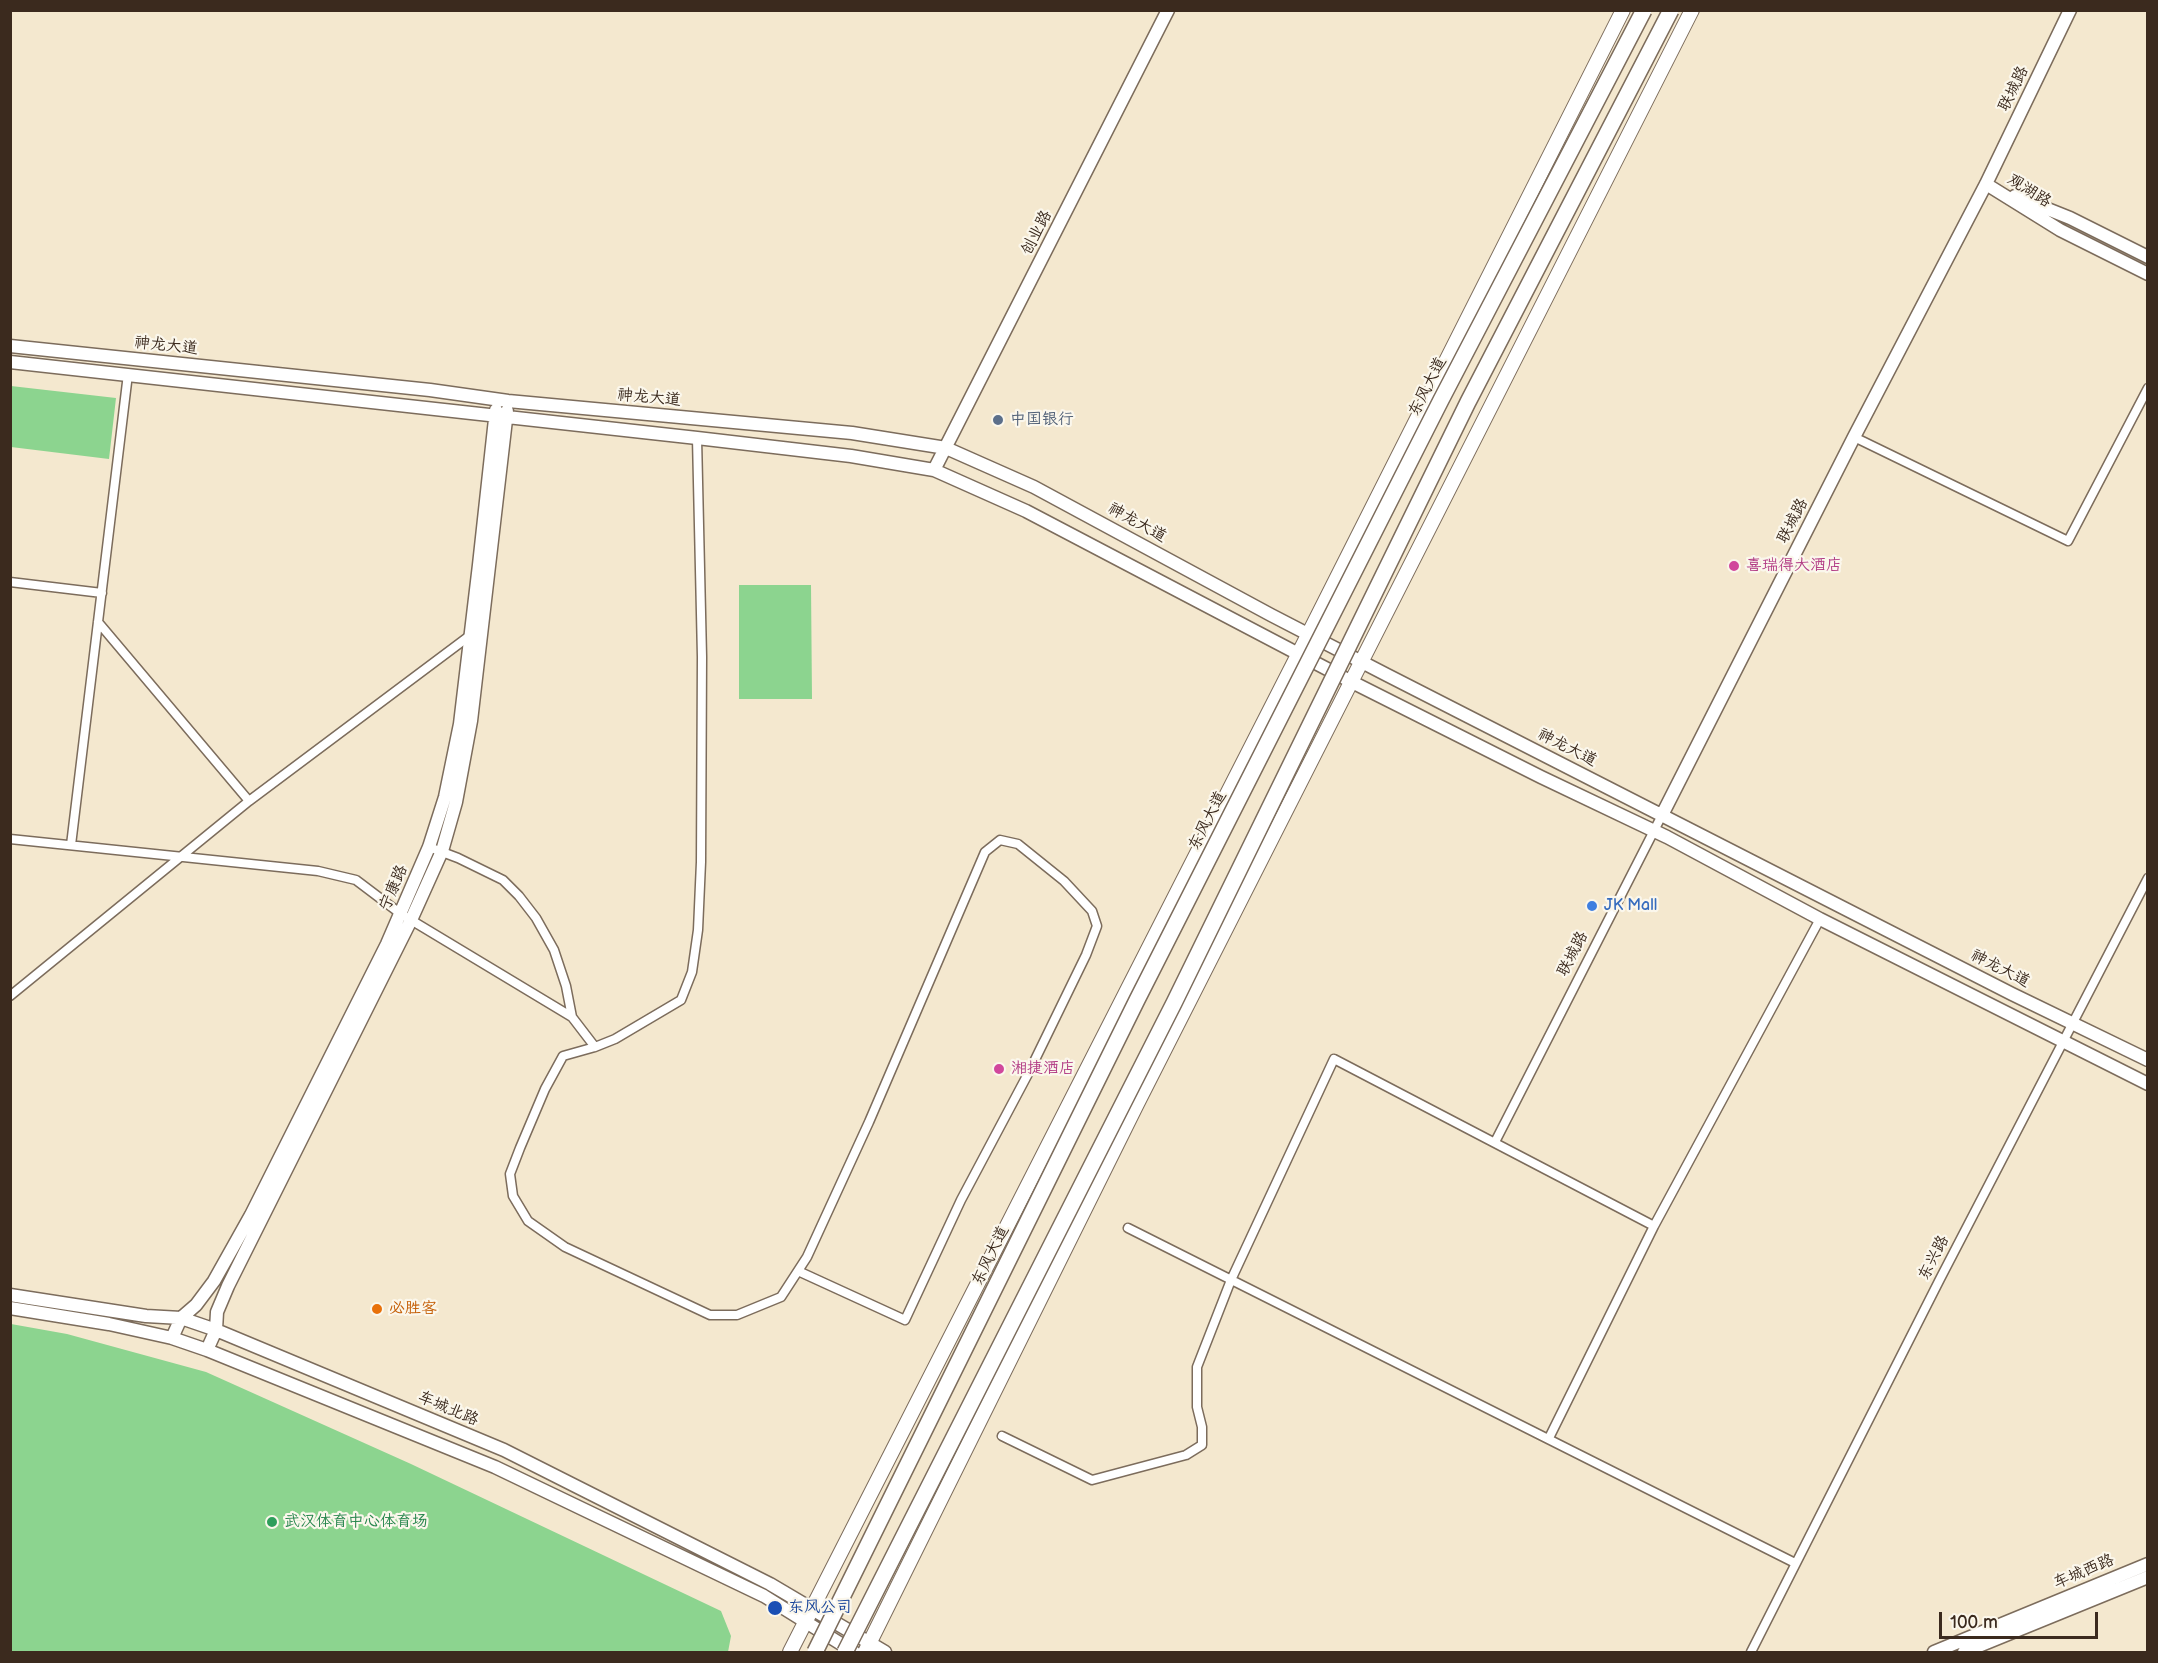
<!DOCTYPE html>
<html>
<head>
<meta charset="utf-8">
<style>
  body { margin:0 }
  #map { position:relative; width:2158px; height:1663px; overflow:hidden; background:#f4e8cf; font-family:"Balsamiq Sans",sans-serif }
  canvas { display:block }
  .frame { position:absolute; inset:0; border:12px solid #3b2a1e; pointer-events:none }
  .scale { position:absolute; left:1939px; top:1612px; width:159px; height:27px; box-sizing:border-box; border:3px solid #3b2a1e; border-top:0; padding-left:8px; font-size:18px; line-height:21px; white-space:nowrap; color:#3b2a1e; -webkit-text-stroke:4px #fbf7ec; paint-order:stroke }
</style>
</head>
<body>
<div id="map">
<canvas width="2158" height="1663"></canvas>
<div class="frame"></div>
<div class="scale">100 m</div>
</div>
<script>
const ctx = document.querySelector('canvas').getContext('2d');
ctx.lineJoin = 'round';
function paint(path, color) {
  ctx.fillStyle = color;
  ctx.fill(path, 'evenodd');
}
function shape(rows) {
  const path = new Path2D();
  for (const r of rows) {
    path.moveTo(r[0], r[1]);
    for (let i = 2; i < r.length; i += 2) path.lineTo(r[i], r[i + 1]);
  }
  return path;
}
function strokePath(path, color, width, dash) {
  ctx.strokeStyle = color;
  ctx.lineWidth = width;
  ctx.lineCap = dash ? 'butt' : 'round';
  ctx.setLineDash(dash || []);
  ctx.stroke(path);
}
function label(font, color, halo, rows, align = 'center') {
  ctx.font = font + ' "Balsamiq Sans","LXGW WenKai TC",sans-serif';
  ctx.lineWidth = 4.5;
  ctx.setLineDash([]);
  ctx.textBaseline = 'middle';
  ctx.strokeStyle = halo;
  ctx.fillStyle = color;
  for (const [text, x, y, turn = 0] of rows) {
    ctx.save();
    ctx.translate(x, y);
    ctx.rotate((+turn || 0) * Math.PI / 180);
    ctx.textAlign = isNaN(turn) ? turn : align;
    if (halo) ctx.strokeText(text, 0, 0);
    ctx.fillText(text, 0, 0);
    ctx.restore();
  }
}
paint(shape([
  [11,386,116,398,109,459,11,447],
  [739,585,811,585,812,699,739,699],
  [11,1324,67,1334,206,1372,411,1464,721,1611,731,1636,728,1652,11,1652]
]), '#8cd48f');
const street = shape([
  [1854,437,2068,541,2148,388],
  [697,438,702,657,701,862,698,930,692,972,681,1000,615,1039,595,1047,563,1056,545,1089,520,1148,510,1174,513,1196,528,1221,565,1247,710,1315,737,1315,781,1297,807,1257,869,1122,985,852,1000,840,1018,844,1064,881,1092,911,1097,926,1086,955,1029,1072,961,1200,905,1320,798,1271],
  [10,582,102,593],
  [98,622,249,801],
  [10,839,318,871,356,880,401,914,572,1017,595,1047],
  [71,845,128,374],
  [429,847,458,858,503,880,519,896,536,918,554,950,566,986,572,1017],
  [10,996,249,801,472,634],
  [1495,1142,1662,815],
  [1128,1228,1795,1563],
  [1002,1436,1092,1480,1186,1455,1202,1445,1202,1427,1197,1407,1197,1367,1231,1280,1334,1059,1654,1226],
  [1549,1438,1654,1226,1820,919],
  [1751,1652,1940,1279,2148,878]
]);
const secondary = shape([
  [1986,184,2060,230,2148,274],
  [2015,196,2070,218,2148,257],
  [10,346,430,390,508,401,852,433,946,448,1034,487,1271,615,1387,675,2012,994,2148,1060],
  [10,362,697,438,851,456,934,470,1026,511,1350,681,1541,777,1667,837,1820,919,2148,1084],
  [934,470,1168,10],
  [1662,815,1854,437,1986,184,2070,10],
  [10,1295,146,1316,181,1318,216,1330,504,1450,770,1584,885,1652],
  [10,1308,109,1324,172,1338,207,1350,495,1467,764,1596,854,1652],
  [172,1338,181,1318,196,1305,214,1281,251,1215,387,944,429,847,445,797,460,724,479,565,496,410],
  [207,1350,216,1330,217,1312,228,1286,411,920,442,851,456,802,471,721,507,411],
  [1934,1652,2148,1564],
  [1964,1652,2148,1577]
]);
const primary = shape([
  [790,1652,1299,653,1623,10],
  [865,1652,1137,1104,1692,10]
]);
strokePath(street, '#7c6c5c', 11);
strokePath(secondary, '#7c6c5c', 15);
strokePath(primary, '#7c6c5c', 16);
strokePath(street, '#fff', 8);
strokePath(secondary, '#fff', 12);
strokePath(primary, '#fff', 14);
const highwayBridge = shape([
  [815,1652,1137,1000,1441,400,1644,10],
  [845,1652,1174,1003,1468,402,1671,10]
]);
strokePath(highwayBridge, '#7c6c5c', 18, []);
strokePath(highwayBridge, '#fff', 15);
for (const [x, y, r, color] of [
  [998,420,6,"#5c6f8a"],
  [1734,566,6,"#d1479c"],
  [1592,906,6,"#3f7fe0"],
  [999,1069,6,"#d1479c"],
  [377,1309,6,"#e8710a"],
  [272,1522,6,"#2e9e5b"],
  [775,1608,8,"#1a4fb4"]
]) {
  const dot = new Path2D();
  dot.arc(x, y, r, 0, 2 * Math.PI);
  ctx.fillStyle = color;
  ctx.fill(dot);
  strokePath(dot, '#fbf7ec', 2);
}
label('16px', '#3b2a1e', '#fbf7ec', [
  ["联城路",2014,89,-64],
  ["观湖路",2029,191,32],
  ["创业路",1037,233,-63],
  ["神龙大道",166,346,6],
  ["东风大道",1428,387,-63],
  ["神龙大道",649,398,5],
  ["联城路",1793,521,-63],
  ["神龙大道",1137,523,29],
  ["神龙大道",1567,748,27],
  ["东风大道",1208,821,-63],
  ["宁康路",394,888,-67],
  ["联城路",1573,954,-63],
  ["神龙大道",2000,969,27],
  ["东风大道",991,1256,-64],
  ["东兴路",1934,1258,-63],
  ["车城北路",448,1409,23],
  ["车城西路",2084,1572,-23]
]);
label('16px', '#4e5e75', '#fbf7ec', [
  ["中国银行",1010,420]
], 'left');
label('16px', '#b23c85', '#fbf7ec', [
  ["喜瑞得大酒店",1746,566],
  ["湘捷酒店",1011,1069]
], 'left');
label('16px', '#366cbe', '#fbf7ec', [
  ["JK Mall",1604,906]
], 'left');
label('16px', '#c56008', '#fbf7ec', [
  ["必胜客",389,1309]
], 'left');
label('16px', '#27864d', '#fbf7ec', [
  ["武汉体育中心体育场",284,1522]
], 'left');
label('16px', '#164399', '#fbf7ec', [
  ["东风公司",788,1608]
], 'left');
</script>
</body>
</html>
